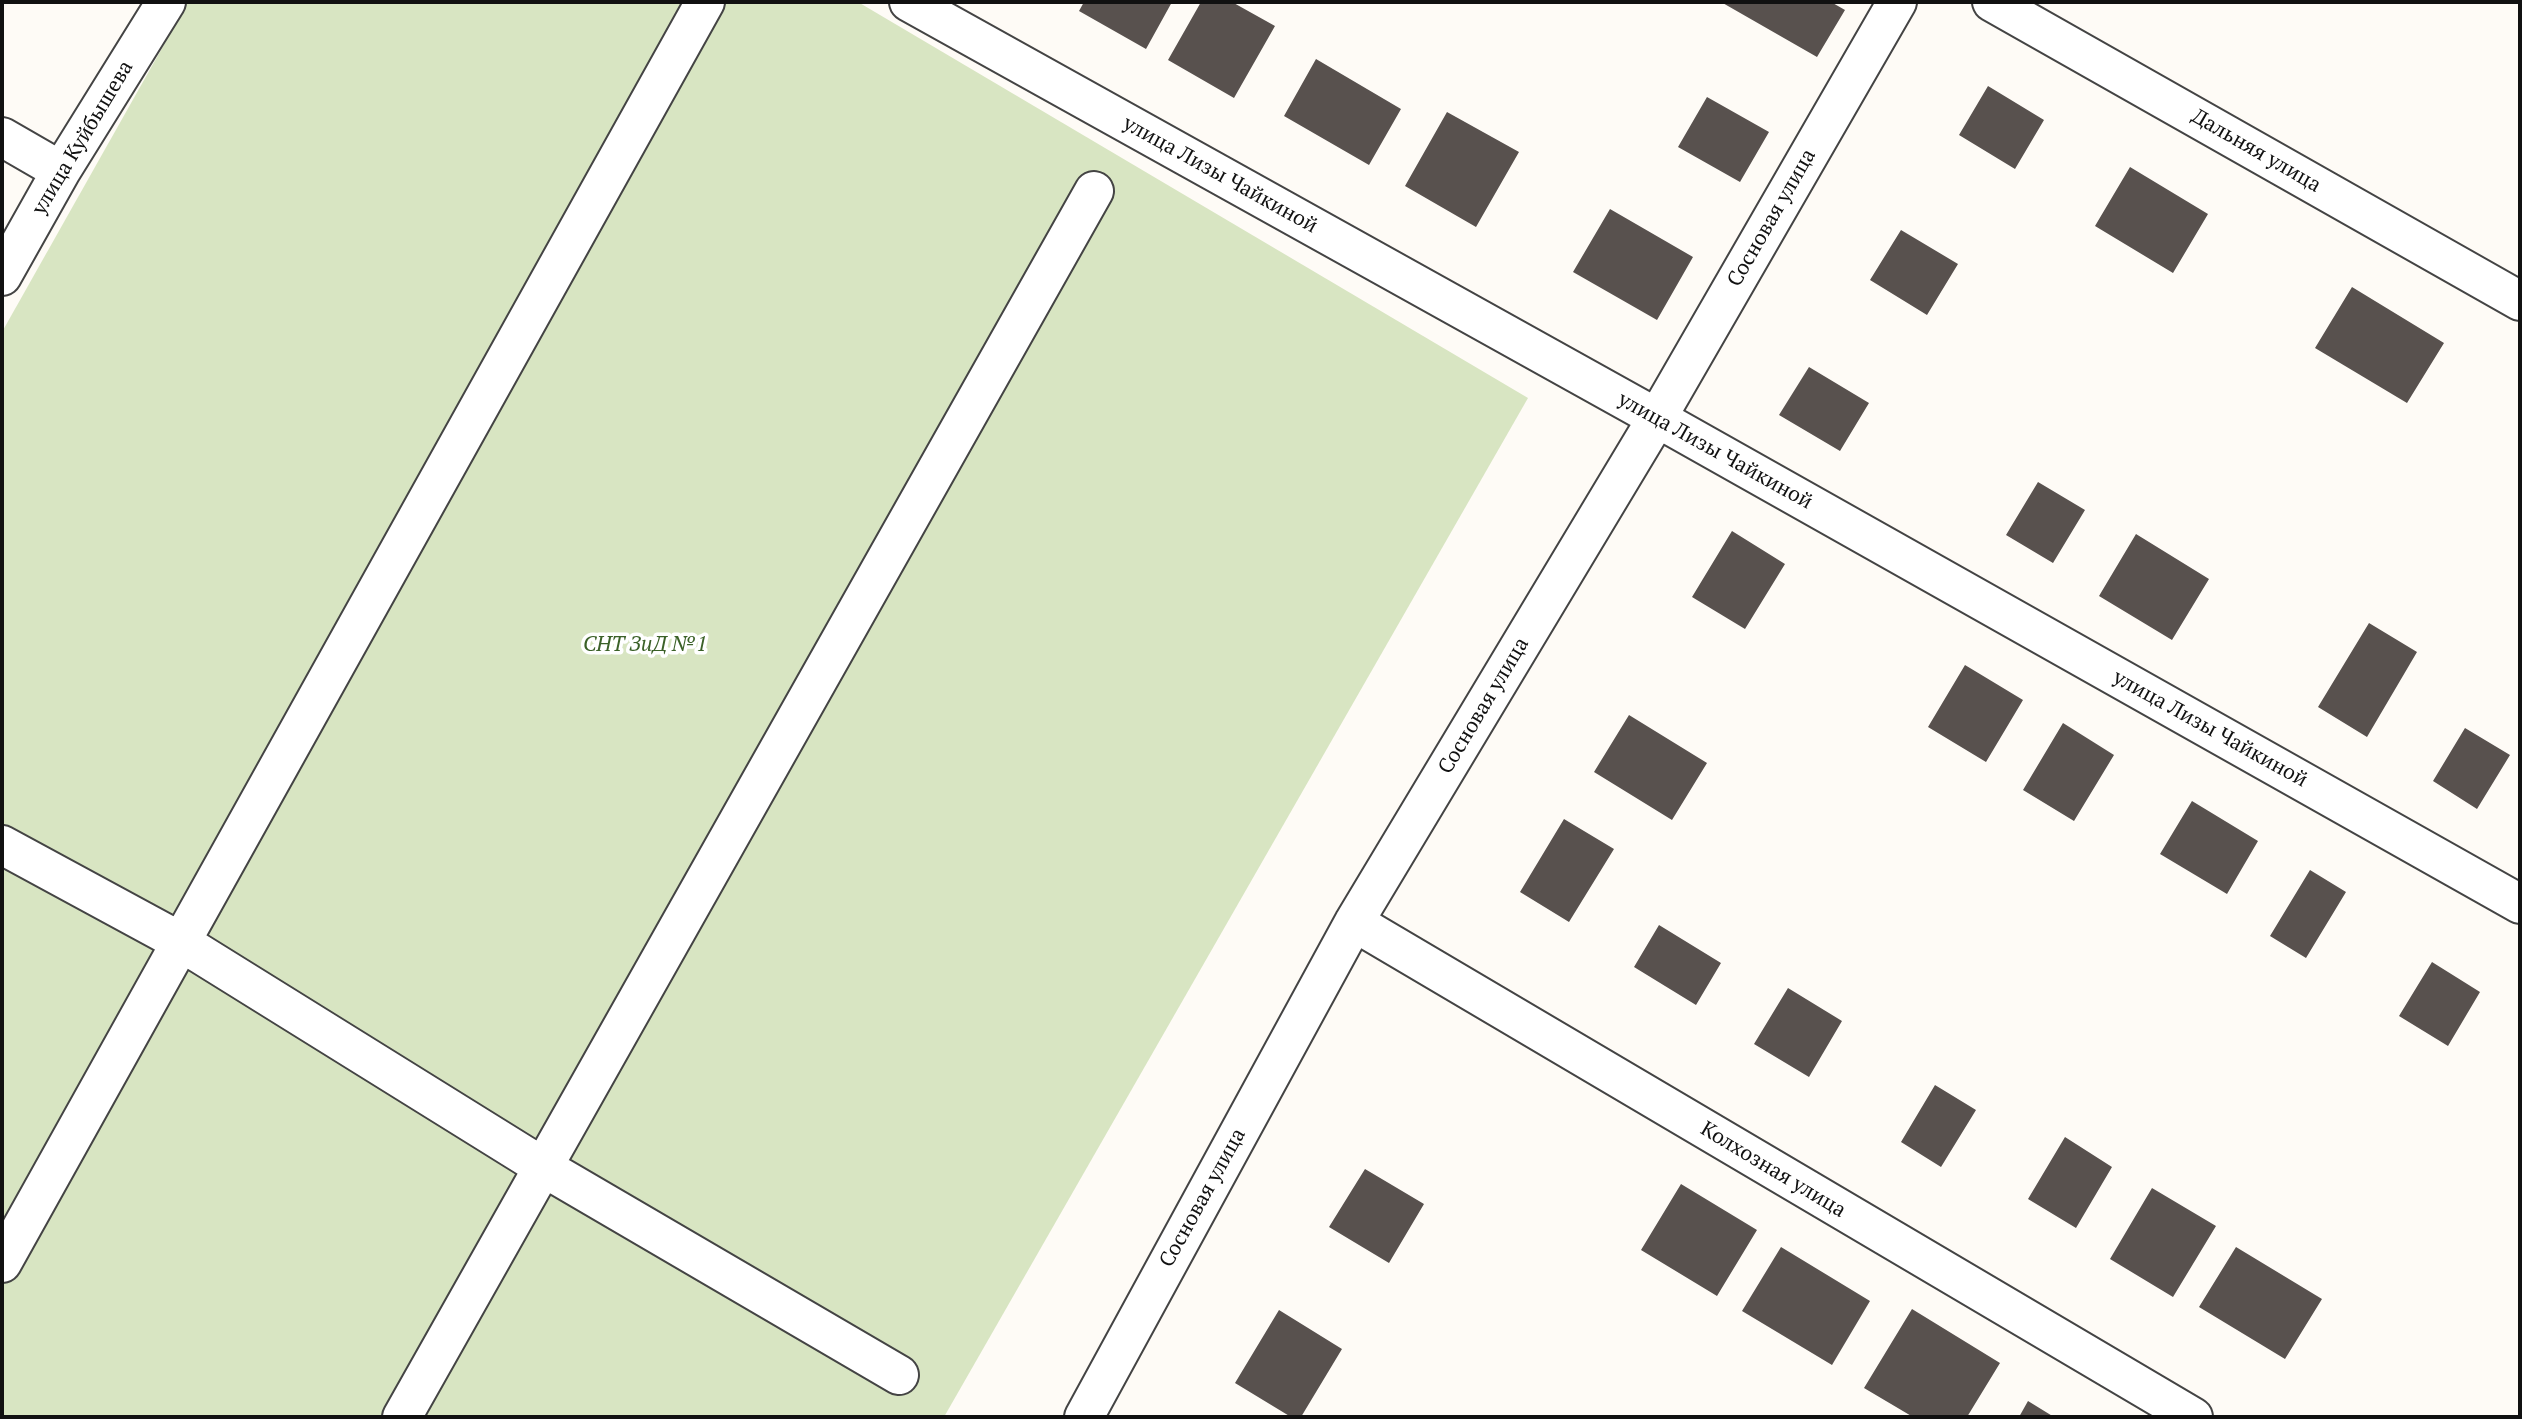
<!DOCTYPE html>
<html>
<head>
<meta charset="utf-8">
<style>
  body { margin:0 }
  #map { position:relative; width:2522px; height:1419px; overflow:hidden; background:#fefbf6; font-family:"PT Serif",serif }
  canvas { display:block }
  .frame { position:absolute; inset:0; border:4px solid #111; pointer-events:none }
</style>
</head>
<body>
<div id="map">
<canvas width="2522" height="1419"></canvas>
<div class="frame"></div>
</div>
<script>
const ctx = document.querySelector('canvas').getContext('2d');
ctx.lineJoin = 'round';
function paint(path, color) {
  ctx.fillStyle = color;
  ctx.fill(path, 'evenodd');
}
function shape(rows) {
  const path = new Path2D();
  for (const r of rows) {
    path.moveTo(r[0], r[1]);
    for (let i = 2; i < r.length; i += 2) path.lineTo(r[i], r[i + 1]);
  }
  return path;
}
function strokePath(path, color, width, dash) {
  ctx.strokeStyle = color;
  ctx.lineWidth = width;
  ctx.lineCap = dash ? 'butt' : 'round';
  ctx.setLineDash(dash || []);
  ctx.stroke(path);
}
function label(font, color, halo, rows, align = 'center') {
  ctx.font = font + ' "PT Serif",serif';
  ctx.lineWidth = 7;
  ctx.setLineDash([]);
  ctx.textBaseline = 'middle';
  ctx.strokeStyle = halo;
  ctx.fillStyle = color;
  for (const [text, x, y, turn = 0] of rows) {
    ctx.save();
    ctx.translate(x, y);
    ctx.rotate((+turn || 0) * Math.PI / 180);
    ctx.textAlign = isNaN(turn) ? turn : align;
    if (halo) ctx.strokeText(text, 0, 0);
    ctx.fillText(text, 0, 0);
    ctx.restore();
  }
}
paint(shape([
  [188,2,858,2,1528,398,944,1417,2,1417,2,332]
]), '#d8e5c2');
paint(shape([
  [1084,2,1172,2,1146,49,1079,11],
  [1201,2,1232,2,1275,26,1234,98,1168,60],
  [1721,2,1831,2,1845,10,1817,57],
  [1316,59,1401,109,1369,165,1284,116],
  [1988,86,2044,120,2015,169,1959,135],
  [1707,97,1769,132,1740,182,1678,147],
  [1447,112,1519,152,1476,227,1405,186],
  [2130,167,2208,214,2173,273,2095,226],
  [1610,209,1693,257,1657,320,1573,272],
  [1901,230,1958,264,1927,315,1870,280],
  [2352,287,2444,343,2407,403,2315,348],
  [1809,367,1869,403,1840,451,1779,415],
  [2038,482,2085,510,2053,563,2006,535],
  [1732,531,1785,564,1745,629,1692,597],
  [2136,534,2209,579,2172,640,2099,596],
  [2369,623,2417,652,2367,737,2318,707],
  [1965,665,2023,700,1986,762,1928,727],
  [1629,715,1707,763,1672,820,1594,772],
  [2063,723,2114,755,2074,821,2023,790],
  [2465,728,2510,755,2477,809,2433,781],
  [2192,801,2258,841,2227,894,2160,854],
  [1564,819,1614,849,1569,922,1520,892],
  [2310,870,2346,892,2306,958,2270,936],
  [1659,925,1721,963,1696,1005,1634,967],
  [2432,962,2480,992,2448,1046,2399,1016],
  [1788,988,1842,1021,1809,1077,1754,1044],
  [1935,1085,1976,1110,1941,1167,1901,1142],
  [2065,1137,2112,1167,2076,1228,2028,1199],
  [1365,1169,1424,1204,1389,1263,1329,1227],
  [1681,1184,1757,1230,1717,1296,1641,1250],
  [2152,1188,2216,1226,2173,1297,2110,1259],
  [1781,1247,1870,1301,1832,1365,1742,1311],
  [2236,1247,2322,1299,2285,1359,2199,1307],
  [1912,1309,2000,1363,1967,1417,1913,1417,1864,1388],
  [1279,1310,1342,1349,1301,1417,1291,1417,1235,1383],
  [2028,1401,2054,1417,2019,1417]
]), '#58514e');
const minor = shape([
  [909,2,1657,418,2520,904],
  [1992,2,2520,301],
  [2,137,61,171],
  [2,276,61,171,166,2],
  [2,845,181,942,543,1167,899,1375],
  [1354,922,2193,1417],
  [2,1263,705,2],
  [402,1417,1094,191],
  [1084,1417,1354,922,1657,418,1897,2]
]);
strokePath(minor, '#444', 42);
strokePath(minor, '#fff', 38);
label('21px', '#111', '#fff', [
  ["улица Куйбышева",83,138,-59],
  ["Дальняя улица",2256,151,30],
  ["улица Лизы Чайкиной",1220,175,29],
  ["Сосновая улица",1772,218,-60],
  ["улица Лизы Чайкиной",1715,451,29],
  ["Сосновая улица",1484,706,-59],
  ["улица Лизы Чайкиной",2210,729,29],
  ["Колхозная улица",1773,1170,31],
  ["Сосновая улица",1203,1198,-61]
]);
label('italic 21px', '#3b6128', '#fff', [
  ["СНТ ЗиД №1",645,645]
]);
</script>
</body>
</html>
